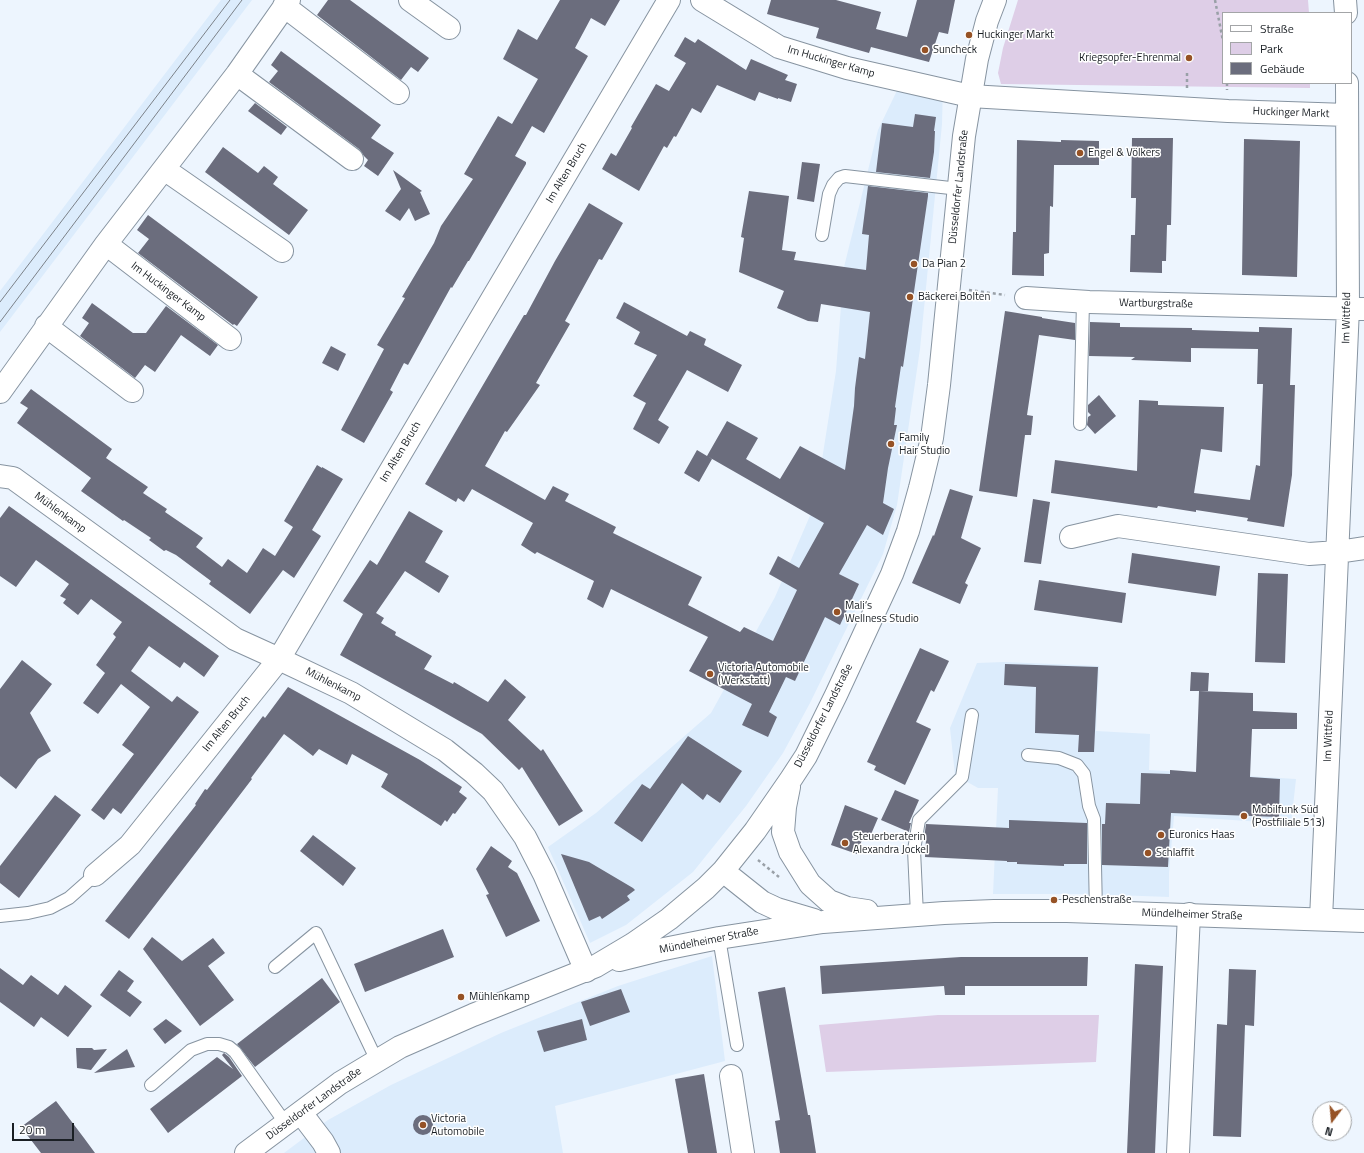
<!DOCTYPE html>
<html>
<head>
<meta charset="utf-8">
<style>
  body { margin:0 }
  #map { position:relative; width:1364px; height:1153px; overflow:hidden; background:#edf5fe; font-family:"Titillium Web",sans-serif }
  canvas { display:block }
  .legend { position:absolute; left:1222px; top:12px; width:130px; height:72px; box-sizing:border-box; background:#fff; border:1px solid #a3a5a7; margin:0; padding:5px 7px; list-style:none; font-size:12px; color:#1a1f24 }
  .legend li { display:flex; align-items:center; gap:8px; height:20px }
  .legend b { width:20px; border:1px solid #a3a5a7 }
  .north { position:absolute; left:1312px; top:1101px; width:40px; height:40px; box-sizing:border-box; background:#fff; border:1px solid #a3a5a7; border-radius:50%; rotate:196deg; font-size:11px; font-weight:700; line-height:16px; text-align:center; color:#1a1f24 }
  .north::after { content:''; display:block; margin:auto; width:14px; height:18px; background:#965225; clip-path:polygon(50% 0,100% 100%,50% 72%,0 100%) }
  .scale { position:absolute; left:12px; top:1123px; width:62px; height:18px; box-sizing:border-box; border:2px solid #1a1f24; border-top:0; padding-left:5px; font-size:12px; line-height:14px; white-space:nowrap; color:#1a1f24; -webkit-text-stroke:3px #fff; paint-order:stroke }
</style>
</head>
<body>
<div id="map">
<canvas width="1364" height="1153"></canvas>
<ul class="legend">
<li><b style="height:5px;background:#fff"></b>Straße</li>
<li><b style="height:11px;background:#decee7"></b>Park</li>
<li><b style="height:11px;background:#6b6d7d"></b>Gebäude</li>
</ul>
<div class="north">N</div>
<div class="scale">20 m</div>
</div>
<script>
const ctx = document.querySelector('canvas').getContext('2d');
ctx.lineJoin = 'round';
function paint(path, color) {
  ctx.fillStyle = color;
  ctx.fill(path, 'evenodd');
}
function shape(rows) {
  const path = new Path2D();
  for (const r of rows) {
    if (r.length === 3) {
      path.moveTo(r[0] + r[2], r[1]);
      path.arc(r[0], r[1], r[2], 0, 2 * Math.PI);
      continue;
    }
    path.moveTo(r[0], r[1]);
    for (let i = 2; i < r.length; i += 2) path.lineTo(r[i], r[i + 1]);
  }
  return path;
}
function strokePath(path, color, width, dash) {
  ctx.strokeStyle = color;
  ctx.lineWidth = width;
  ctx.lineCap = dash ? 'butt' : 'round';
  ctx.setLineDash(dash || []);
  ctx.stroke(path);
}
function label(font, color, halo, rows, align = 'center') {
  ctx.font = font + ' "Titillium Web",sans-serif';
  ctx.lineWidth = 3;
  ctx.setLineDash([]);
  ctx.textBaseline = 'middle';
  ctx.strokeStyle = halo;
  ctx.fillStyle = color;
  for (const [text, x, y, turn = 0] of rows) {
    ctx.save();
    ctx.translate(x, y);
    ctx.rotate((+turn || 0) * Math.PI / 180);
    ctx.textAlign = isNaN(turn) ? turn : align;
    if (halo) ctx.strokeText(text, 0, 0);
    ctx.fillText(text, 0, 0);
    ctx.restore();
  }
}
paint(shape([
  [221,0,252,0,0,332,0,291],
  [905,74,943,84,942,124,920,349,897,505,883,554,810,703,783,753,746,806,693,872,626,925,590,943,548,847,596,813,711,713,775,597,815,504,836,371,844,267,878,130],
  [1004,662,1099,666,1096,731,1150,734,1149,770,1296,779,1291,824,1174,816,1169,873,1169,897,1089,894,993,894,998,788,978,788,955,775,950,728,977,663],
  [712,956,725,1061,555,1106,563,1153,284,1153,328,1120,391,1085,501,1033,618,986]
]), '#dcecfc');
paint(shape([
  [1018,0,1308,0,1309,13,1223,13,1223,83,1310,83,1310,88,1001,84,998,73,1003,48],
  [938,1015,1099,1015,1096,1062,826,1072,819,1025]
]), '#decee7');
paint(shape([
  [328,0,350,0,429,58,418,72,411,67,401,80,317,15],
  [560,0,620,0,605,26,591,18,575,48,588,56,544,133,532,126,515,156,526,162,526,164,469,261,468,261,452,288,451,287,408,365,404,363,390,390,393,392,364,443,341,430,384,349,377,345,405,298,402,297,434,243,441,226,473,179,464,174,498,116,512,124,538,79,503,59,518,29,537,40],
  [771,0,836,0,881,12,876,29,907,37,917,0,955,0,948,34,939,32,929,62,871,47,869,53,816,38,819,28,767,14],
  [685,37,695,43,698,39,746,70,751,59,788,75,785,80,797,84,791,102,778,98,778,99,759,92,755,101,717,85,701,113,692,108,676,137,674,136,667,148,664,146,639,191,602,169,611,153,616,156,632,128,631,127,656,84,669,91,686,63,674,56],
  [281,51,381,125,371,138,394,153,378,176,364,166,368,160,364,156,359,149,269,82,278,71,271,65],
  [255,103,287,127,281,135,248,111],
  [915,114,936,117,934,131,935,131,934,152,930,178,876,172,882,123,913,127],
  [1132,138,1173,138,1171,225,1167,225,1166,261,1162,261,1162,273,1130,272,1131,235,1135,235,1136,198,1131,198],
  [1244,139,1300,141,1297,277,1242,275],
  [1017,140,1061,142,1061,140,1099,141,1099,165,1054,165,1053,207,1050,206,1049,253,1044,254,1044,276,1012,275,1013,232,1016,232],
  [223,147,258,173,264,166,278,177,273,184,308,210,289,235,205,172],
  [802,162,820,164,814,202,797,199],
  [393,170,422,191,420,192,430,214,415,221,409,208,400,221,385,211,401,189],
  [868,186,928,193,928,196,903,367,901,366,895,407,896,408,894,425,897,425,888,468,883,503,894,509,883,535,867,525,839,574,859,584,840,625,825,617,795,681,786,677,769,712,777,717,768,737,742,725,752,704,689,671,708,637,611,589,603,608,587,599,594,581,537,552,535,554,521,545,533,523,472,489,464,502,458,498,456,502,425,484,524,315,526,315,555,261,589,203,623,223,602,260,599,259,565,321,570,324,536,383,540,385,507,432,505,431,485,466,545,500,553,486,569,494,565,501,616,527,613,533,702,577,688,605,740,632,744,627,773,641,797,590,769,574,778,556,799,568,824,523,707,456,727,421,758,438,746,459,780,479,800,446,845,470,854,406,855,388,859,357,865,359,870,312,821,304,818,322,808,321,777,308,784,291,739,272,744,238,741,237,749,191,789,196,782,250,796,252,794,260,866,270,869,235,862,234],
  [148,215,258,297,237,326,234,324,233,325,138,253,149,239,137,230],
  [624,302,687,336,690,331,706,339,704,345,742,365,728,392,687,370,658,420,669,427,659,444,633,429,646,403,633,396,657,355,634,344,640,332,616,318],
  [92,303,133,333,146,333,166,306,218,345,210,356,181,335,155,372,145,365,135,378,80,336,89,323,82,318],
  [1005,311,1042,317,1042,318,1075,323,1075,340,1039,335,1027,415,1033,416,1032,426,1031,435,1025,435,1017,497,979,491],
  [1090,322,1120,323,1120,327,1192,328,1192,330,1259,332,1259,327,1292,328,1290,385,1295,385,1292,475,1284,527,1247,521,1248,518,1196,510,1196,512,1158,506,1157,508,1051,493,1055,460,1137,471,1139,400,1158,401,1158,405,1224,407,1222,452,1201,449,1194,493,1250,500,1256,465,1260,466,1263,384,1257,384,1258,349,1191,348,1191,362,1131,360,1135,357,1089,356],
  [331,346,346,354,338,371,322,363],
  [31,389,112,449,106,458,148,487,143,493,167,509,165,512,203,538,196,547,222,567,228,559,247,573,263,548,275,556,293,527,284,521,317,465,322,468,322,467,343,479,312,530,321,536,294,578,283,570,250,614,209,584,211,581,176,555,166,550,164,551,149,540,151,538,124,520,123,521,81,491,91,478,17,423,28,408,20,403],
  [1099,395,1116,416,1095,434,1087,425,1088,417,1091,415,1088,412,1088,405],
  [697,450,712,459,699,482,684,473],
  [950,489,973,496,961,538,981,548,965,583,968,585,960,604,912,583,933,535,934,536],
  [1033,499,1050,502,1041,564,1024,562],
  [9,506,219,656,204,677,184,662,180,668,149,646,131,671,172,702,177,696,199,712,121,814,113,808,104,820,91,810,134,754,122,745,150,707,121,684,98,714,83,703,105,673,96,665,116,637,113,634,122,622,91,599,78,615,63,603,66,599,60,596,69,584,36,560,16,587,0,576,0,518],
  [409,511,443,531,425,562,449,576,439,593,405,571,376,613,384,618,381,623,396,632,395,635,432,656,424,669,453,684,454,682,488,702,505,679,526,697,508,720,541,751,543,749,583,811,559,826,522,767,519,770,482,734,433,706,340,655,363,614,343,601,370,560,377,565],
  [1132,553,1220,566,1216,596,1128,583],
  [1258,573,1288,574,1285,663,1255,662],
  [1039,580,1126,593,1122,623,1034,610],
  [920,648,949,661,934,692,931,690,916,722,931,729,905,785,874,770,876,766,867,762],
  [22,660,52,684,30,713,51,751,38,759,16,789,0,776,0,689],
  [1005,664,1098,667,1094,752,1078,752,1079,735,1035,733,1036,687,1004,685],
  [1191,672,1209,673,1208,691,1190,691],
  [288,687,420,760,462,787,459,792,467,798,455,814,453,813,447,822,445,820,441,826,381,787,388,774,352,754,347,765,319,749,313,756,284,734,251,778,252,779,197,851,129,939,105,921,174,833,196,805,195,804,205,789,207,790,263,716,265,718],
  [1199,691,1253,693,1253,711,1297,713,1297,729,1252,729,1250,777,1280,779,1279,817,1171,813,1168,867,1102,865,1102,824,1105,824,1106,803,1140,804,1141,773,1170,774,1170,770,1196,772],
  [688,736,742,771,720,803,707,794,703,800,682,783,642,842,614,823,642,784,650,789],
  [895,790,919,800,909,823,911,823,909,832,881,820],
  [55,795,81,815,19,898,0,883,0,866],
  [845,805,878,818,869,839,863,837,857,854,831,845],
  [1009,820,1087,823,1087,864,1064,864,1064,866,1017,864,1017,862,1007,862,1007,861,925,857,926,839,924,838,926,824,1009,828],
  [313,835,356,868,343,886,300,851],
  [491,846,512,861,508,867,517,873,540,921,506,937,486,895,489,894,476,869],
  [561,854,589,862,633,888,635,890,627,896,630,900,602,919,600,916,589,921],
  [443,929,454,957,365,992,354,964],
  [152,937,182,961,213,938,225,953,208,966,234,1000,200,1026,143,949],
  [961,957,1088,957,1087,986,965,986,965,995,945,995,944,986,822,994,820,966],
  [1135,964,1163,966,1155,1153,1127,1153],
  [0,968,23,985,31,975,58,995,65,985,92,1006,68,1037,41,1017,34,1027,0,1002],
  [1229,969,1256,970,1254,1026,1245,1025,1241,1137,1213,1136,1217,1024,1227,1025],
  [119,970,134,981,127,991,142,1002,130,1017,100,995],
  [322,978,340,1002,255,1067,237,1044],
  [785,987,808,1115,810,1115,816,1153,780,1153,775,1121,780,1120,758,992],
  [621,989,630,1012,590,1026,581,1002],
  [166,1019,182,1031,165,1044,153,1029],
  [582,1019,587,1040,544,1052,537,1031],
  [76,1048,92,1048,94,1050,107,1049,91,1070,77,1068],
  [127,1049,135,1067,94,1073],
  [224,1053,229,1057,242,1076,168,1133,150,1109,217,1057,233,1069,222,1055],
  [704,1074,717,1153,688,1153,675,1079],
  [56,1101,84,1138,95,1153,41,1153,21,1127],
  [423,1125,10]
]), '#6b6d7d');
const lane = shape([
  [822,235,829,194,833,185,839,178,845,176,959,189],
  [1080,424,1083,302],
  [1028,755,1059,758,1077,765,1084,774,1089,806,1094,819,1096,912],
  [917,915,914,850,919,820,962,777,972,715],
  [0,916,28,913,50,908,69,898,95,875],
  [719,938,737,1045],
  [275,967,316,933,377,1061],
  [151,1085,191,1050,207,1044,219,1044,229,1047,235,1052,286,1124]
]);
const street = shape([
  [410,0,449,28],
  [702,0,779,47,847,68,970,96,1228,111,1347,115],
  [1345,0,1346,13],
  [284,6,398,93],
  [237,74,352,159],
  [164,169,282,251],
  [106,244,230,339],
  [1026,298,1089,302,1364,309],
  [46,326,132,391],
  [0,392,106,244,237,74,289,0],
  [0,476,13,478,235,639,279,659,351,693,445,750,474,773,493,791,525,837,544,874,586,971],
  [1071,537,1118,526,1309,554,1338,552,1364,548],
  [95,875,130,845,279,659,669,0],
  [1321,919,1348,308,1347,83],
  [731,1076,743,1153],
  [301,1113,323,1142,329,1153],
  [1178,1153,1189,914]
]);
const secondary = shape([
  [789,787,785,807,783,832,790,852,810,884,829,901,847,908,867,911],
  [723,871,762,902,777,909,814,920],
  [619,960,659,950,719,938,823,922,944,913,994,911,1067,911,1364,921],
  [246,1153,340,1083,400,1047,473,1015,596,966,633,944,669,919,706,888,723,871,755,831,791,779,806,756,836,695,892,574,908,531,920,488,932,438,939,385,964,136,977,59,987,21,995,0]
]);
strokePath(lane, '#8794a1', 14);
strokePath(street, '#8794a1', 24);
strokePath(secondary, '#8794a1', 24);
strokePath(shape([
  [1215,0,1223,41],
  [1227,83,1227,90],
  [1187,88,1187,71],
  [969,290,1005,295],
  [758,860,779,877]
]), '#99a0a7', 2.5, [3, 3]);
strokePath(lane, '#fff', 12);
strokePath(street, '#fff', 22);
strokePath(secondary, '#fff', 22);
strokePath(shape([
  [0,302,230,0],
  [0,322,242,0]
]), '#7b8188', 1);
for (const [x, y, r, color] of [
  [969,35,4,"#965225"],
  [925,50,4,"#965225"],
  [1189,58,4,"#965225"],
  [1080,153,4,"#965225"],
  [914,264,4,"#965225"],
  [910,297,4,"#965225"],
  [891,444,4,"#965225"],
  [837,612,4,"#965225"],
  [710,674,4,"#965225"],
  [1244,816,4,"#965225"],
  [1161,835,4,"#965225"],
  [845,843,4,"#965225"],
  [1148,853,4,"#965225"],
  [1054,900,4,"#965225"],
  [461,997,4,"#965225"],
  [423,1125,4,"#965225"]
]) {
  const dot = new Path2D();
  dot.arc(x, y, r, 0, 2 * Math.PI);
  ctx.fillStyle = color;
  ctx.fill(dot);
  strokePath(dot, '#fff', 1.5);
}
label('11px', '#1a1f24', '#fff', [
  ["Huckinger Markt",977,35],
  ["Suncheck",933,50],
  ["Kriegsopfer-Ehrenmal",1181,58,"right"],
  ["Engel & Völkers",1088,153],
  ["Da Pian 2",922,264],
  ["Bäckerei Bolten",918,297],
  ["Family",899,438],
  ["Hair Studio",899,451],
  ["Mali‘s",845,606],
  ["Wellness Studio",845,619],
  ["Victoria Automobile",718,668],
  ["(Werkstatt)",718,681],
  ["Mobilfunk Süd",1252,810],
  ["(Postfiliale 513)",1252,823],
  ["Euronics Haas",1169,835],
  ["Steuerberaterin",853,837],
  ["Alexandra Jockel",853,850],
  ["Schlaffit",1156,853],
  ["Peschenstraße",1062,900],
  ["Mühlenkamp",469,997],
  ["Victoria",431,1119],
  ["Automobile",431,1132]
], 'left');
label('11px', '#1a1f24', '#fff', [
  ["Im Huckinger Kamp",831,62,16],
  ["Huckinger Markt",1291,113,2],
  ["Im Alten Bruch",567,173,-59],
  ["Düsseldorfer Landstraße",959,187,-84],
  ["Im Huckinger Kamp",168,292,37],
  ["Wartburgstraße",1156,304,1],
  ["Im Wittfeld",1347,318,-89],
  ["Im Alten Bruch",401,452,-59],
  ["Mühlenkamp",60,513,36],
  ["Mühlenkamp",333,685,27],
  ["Düsseldorfer Landstraße",824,716,-63],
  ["Im Alten Bruch",227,724,-51],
  ["Im Wittfeld",1329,736,-88],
  ["Mündelheimer Straße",1192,915,2],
  ["Mündelheimer Straße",709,941,-11],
  ["Düsseldorfer Landstraße",314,1104,-36]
]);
</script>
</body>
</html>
